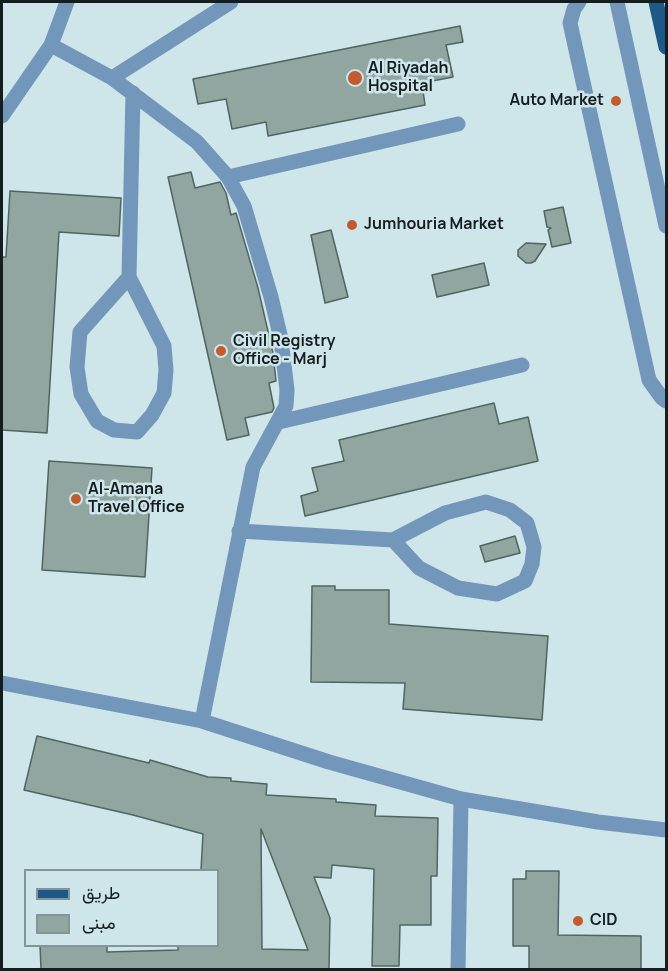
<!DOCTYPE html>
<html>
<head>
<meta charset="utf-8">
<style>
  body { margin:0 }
  #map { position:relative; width:668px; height:971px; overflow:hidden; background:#cee5ea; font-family:Manrope,Vazirmatn,sans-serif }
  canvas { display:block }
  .frame { position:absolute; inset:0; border:3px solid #151d1f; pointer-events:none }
  .legend { position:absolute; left:24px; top:869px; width:195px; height:78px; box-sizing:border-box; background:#cee5ea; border:2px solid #849599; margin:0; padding:8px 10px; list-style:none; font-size:18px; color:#151d1f }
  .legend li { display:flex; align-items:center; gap:12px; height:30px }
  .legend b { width:30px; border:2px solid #849599 }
</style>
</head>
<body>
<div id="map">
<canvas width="668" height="971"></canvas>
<div class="frame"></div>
<ul class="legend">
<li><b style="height:8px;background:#1d5888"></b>طريق</li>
<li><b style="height:16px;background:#91a6a1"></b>مبنى</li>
</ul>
</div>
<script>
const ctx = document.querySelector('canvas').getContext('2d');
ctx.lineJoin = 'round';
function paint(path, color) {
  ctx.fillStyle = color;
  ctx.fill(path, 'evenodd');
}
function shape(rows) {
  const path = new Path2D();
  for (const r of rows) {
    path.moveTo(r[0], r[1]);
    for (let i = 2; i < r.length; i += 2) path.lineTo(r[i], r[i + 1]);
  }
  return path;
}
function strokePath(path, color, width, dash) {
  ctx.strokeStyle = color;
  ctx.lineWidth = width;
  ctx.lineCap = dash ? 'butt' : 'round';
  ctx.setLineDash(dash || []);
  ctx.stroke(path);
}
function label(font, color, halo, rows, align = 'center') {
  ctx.font = font + ' Manrope,sans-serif';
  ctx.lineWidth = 5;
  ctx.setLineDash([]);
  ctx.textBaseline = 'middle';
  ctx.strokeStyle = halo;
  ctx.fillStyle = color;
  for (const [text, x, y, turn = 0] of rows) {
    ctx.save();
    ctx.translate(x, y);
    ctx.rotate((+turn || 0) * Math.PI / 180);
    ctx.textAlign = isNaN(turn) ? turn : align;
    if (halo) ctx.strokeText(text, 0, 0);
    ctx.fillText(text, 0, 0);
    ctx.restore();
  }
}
const building = shape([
  [460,26,463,42,446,45,453,77,422,83,425,105,268,136,266,122,232,129,226,99,198,104,193,79,460,26],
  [191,172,195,188,220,182,226,193,231,215,236,213,258,288,273,353,276,381,269,383,274,408,272,412,245,418,249,435,227,440,168,177,191,172],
  [10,191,121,198,119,236,59,232,47,433,2,430,2,257,6,257,10,191],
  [563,207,571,243,552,247,548,230,551,228,547,227,544,211,563,207],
  [331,230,348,297,325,303,311,235,331,230],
  [526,243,546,244,535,261,531,263,526,263,518,256,518,250,526,243],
  [484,263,489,285,437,297,432,275,484,263],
  [494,403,499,424,528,417,538,461,305,516,301,496,318,491,312,468,344,461,339,440,494,403],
  [49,461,152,468,145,577,42,570,49,461],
  [515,536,520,553,485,562,480,546,515,536],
  [312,586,335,586,335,590,389,590,389,624,548,636,542,720,403,709,405,683,311,682,312,586],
  [37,736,149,763,150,760,208,777,231,778,231,781,267,784,266,795,336,799,336,802,376,805,375,816,438,818,437,876,431,876,431,925,400,925,399,966,372,966,374,869,332,865,331,878,314,877,330,918,329,969,41,969,40,945,107,945,107,952,178,950,178,945,218,945,218,870,201,870,203,834,133,815,24,790,37,736],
  [261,829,308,950,262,949,261,829],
  [526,871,559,871,558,935,641,936,641,969,529,969,529,946,513,946,513,879,526,879,526,871]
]);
paint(building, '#91a6a1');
strokePath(building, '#516560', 1.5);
strokePath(shape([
  [579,2,574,9,570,23,649,380,662,398,666,401],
  [617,2,666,226],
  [51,45,112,78,197,142,228,177,244,206,271,297,281,339,287,390,286,406,253,467,202,721],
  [112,78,231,2],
  [2,116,51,45,67,2],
  [228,177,458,124],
  [129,277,80,332,77,367,81,394,97,421,114,430,137,432,152,415,164,393,166,370,164,346,129,277,133,93],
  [279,422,522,365],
  [239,531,393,540,445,513,486,502,510,510,527,523,534,547,532,564,525,581,497,594,458,588,419,568,393,540],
  [2,683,202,721,329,762,461,799,598,822,666,830],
  [458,970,461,799]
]), '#7397ba', 15);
strokePath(shape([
  [656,2,666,47]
]), '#1d5888', 15);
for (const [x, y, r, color] of [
  [355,78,8,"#c25b2e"],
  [616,101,6,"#c25b2e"],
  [352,225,6,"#c25b2e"],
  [221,351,6,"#c25b2e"],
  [76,499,6,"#c25b2e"],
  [578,921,6,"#c25b2e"]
]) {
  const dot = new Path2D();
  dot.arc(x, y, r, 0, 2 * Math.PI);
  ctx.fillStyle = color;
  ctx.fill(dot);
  strokePath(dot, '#cee5ea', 2);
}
label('bold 16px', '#151d1f', '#cee5ea', [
  ["Al Riyadah",368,69],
  ["Hospital",368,87],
  ["Auto Market",604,101,"right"],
  ["Jumhouria Market",364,225],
  ["Civil Registry",233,342],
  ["Office - Marj",233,360],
  ["Al-Amana",88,490],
  ["Travel Office",88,508],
  ["CID",590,921]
], 'left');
</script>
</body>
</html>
